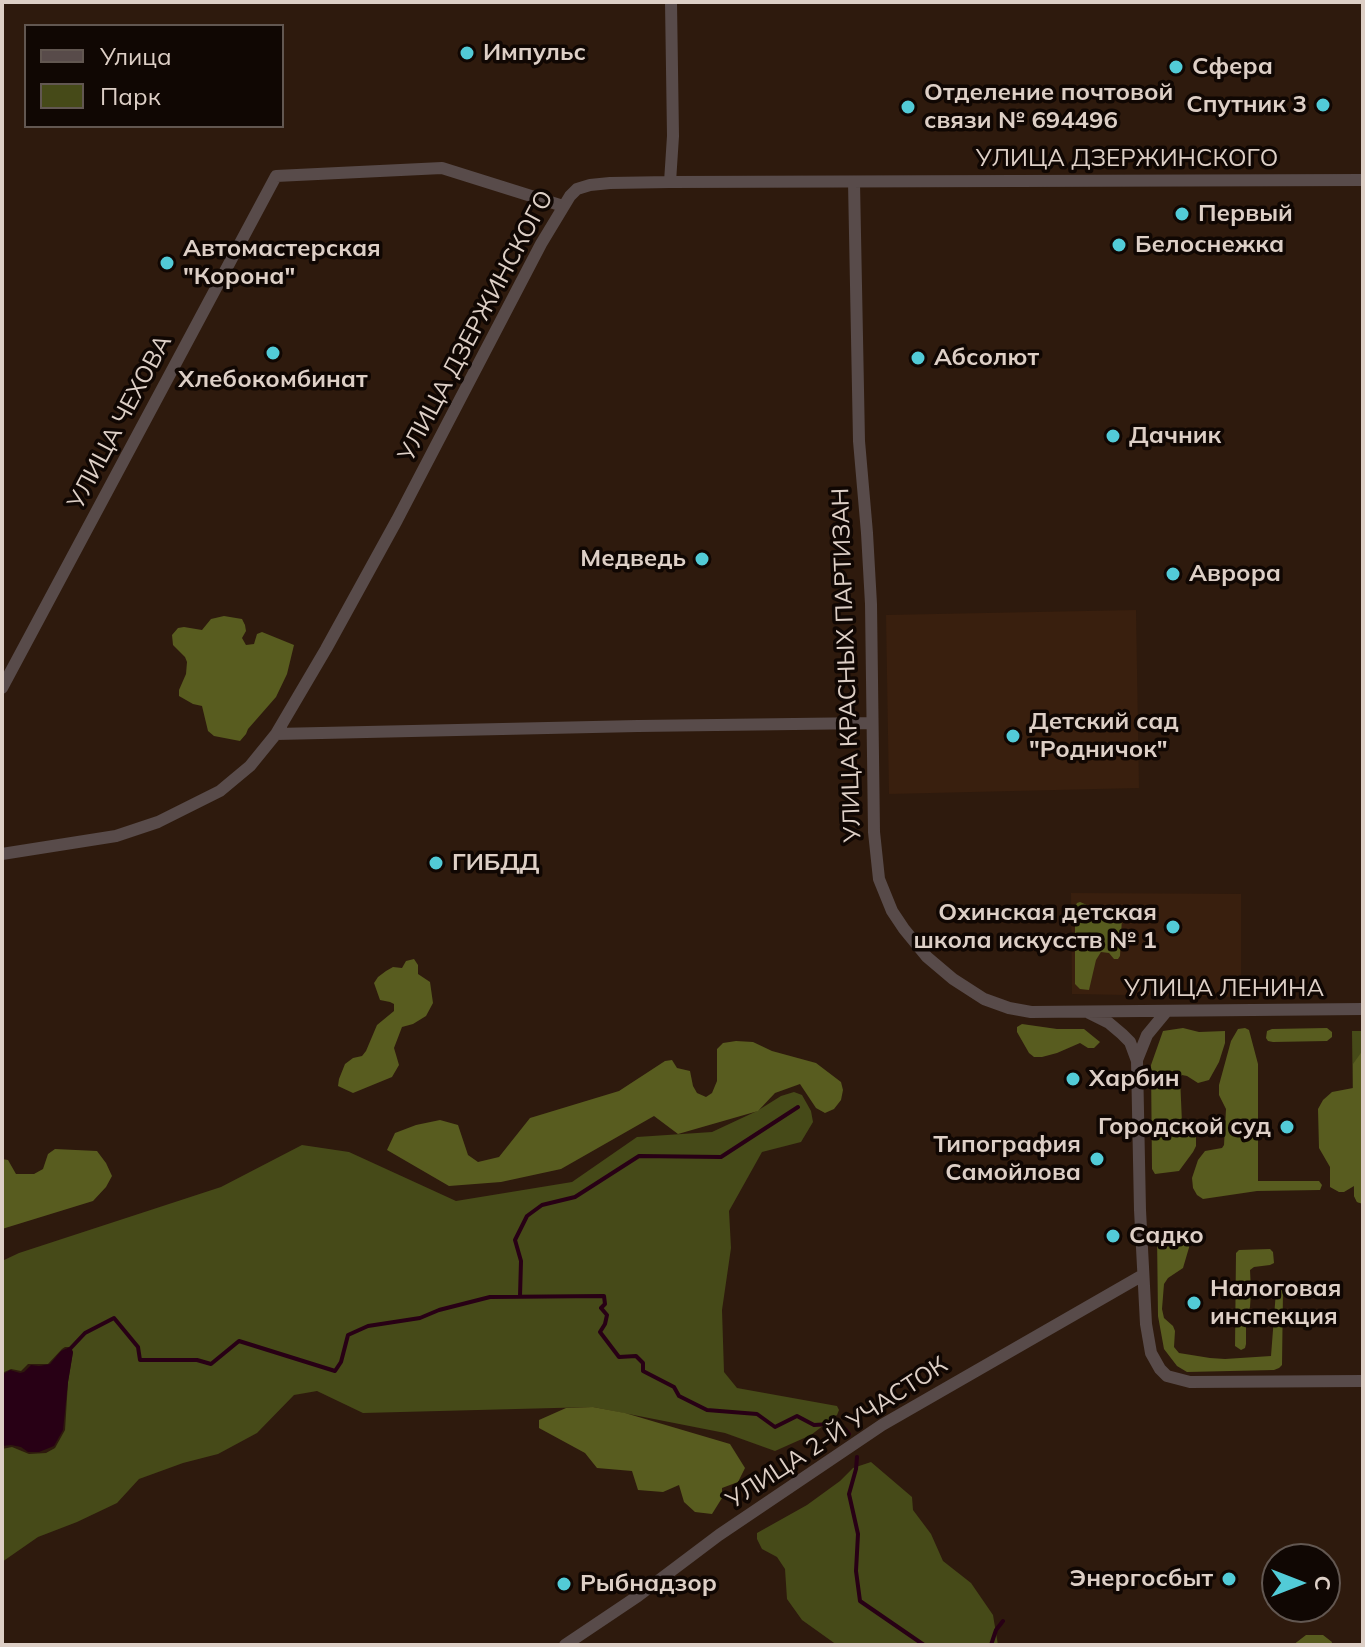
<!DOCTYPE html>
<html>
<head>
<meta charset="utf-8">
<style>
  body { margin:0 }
  #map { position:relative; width:1365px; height:1647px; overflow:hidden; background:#2e1a0d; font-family:Mulish,sans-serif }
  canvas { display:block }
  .frame { position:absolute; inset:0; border:4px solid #ddcfc6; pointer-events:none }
  .legend { position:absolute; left:24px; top:24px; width:260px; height:104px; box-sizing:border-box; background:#100703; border:2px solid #625751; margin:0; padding:10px 14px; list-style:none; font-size:24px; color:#ddcfc6 }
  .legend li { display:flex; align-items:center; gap:16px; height:40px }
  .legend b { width:40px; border:2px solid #625751 }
  .north { position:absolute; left:1261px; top:1543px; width:80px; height:80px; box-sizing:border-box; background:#100703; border:2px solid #625751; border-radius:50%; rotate:90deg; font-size:22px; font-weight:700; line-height:32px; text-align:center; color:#ddcfc6 }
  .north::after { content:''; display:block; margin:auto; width:28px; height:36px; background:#52cbd7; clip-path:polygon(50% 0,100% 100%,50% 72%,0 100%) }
</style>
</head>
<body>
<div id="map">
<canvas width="1365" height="1647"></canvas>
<div class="frame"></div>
<ul class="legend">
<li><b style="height:10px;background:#584b4a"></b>Улица</li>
<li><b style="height:22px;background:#464a18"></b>Парк</li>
</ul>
<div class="north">С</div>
</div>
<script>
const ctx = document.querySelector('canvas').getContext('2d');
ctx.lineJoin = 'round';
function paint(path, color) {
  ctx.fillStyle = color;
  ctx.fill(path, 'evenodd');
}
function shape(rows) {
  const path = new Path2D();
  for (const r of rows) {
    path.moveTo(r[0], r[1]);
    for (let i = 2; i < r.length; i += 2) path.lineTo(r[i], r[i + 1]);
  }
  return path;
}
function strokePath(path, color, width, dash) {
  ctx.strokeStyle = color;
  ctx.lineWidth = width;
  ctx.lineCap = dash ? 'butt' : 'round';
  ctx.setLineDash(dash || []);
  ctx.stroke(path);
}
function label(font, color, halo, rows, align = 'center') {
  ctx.font = font + ' Mulish,sans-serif';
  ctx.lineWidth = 7;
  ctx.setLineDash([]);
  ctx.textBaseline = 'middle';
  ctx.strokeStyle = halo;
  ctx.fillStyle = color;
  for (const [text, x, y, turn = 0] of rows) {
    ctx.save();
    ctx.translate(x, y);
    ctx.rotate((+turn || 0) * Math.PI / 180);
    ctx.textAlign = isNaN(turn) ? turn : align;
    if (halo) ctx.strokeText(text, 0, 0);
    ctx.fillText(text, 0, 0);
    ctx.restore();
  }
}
paint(shape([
  [1136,610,1139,788,889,794,886,615],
  [1071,893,1241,894,1241,997,1072,994]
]), '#391f0e');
paint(shape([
  [1352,1031,1363,1031,1363,1204,1357,1202,1354,1196],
  [794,1092,802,1095,811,1111,813,1122,801,1142,762,1152,729,1211,731,1248,722,1310,724,1372,737,1388,837,1406,839,1410,837,1415,811,1435,775,1451,725,1433,593,1407,363,1413,317,1391,294,1395,257,1433,218,1454,183,1463,139,1479,117,1503,77,1522,38,1537,2,1562,2,1449,12,1447,29,1454,46,1453,55,1448,65,1430,68,1382,73,1352,71,1347,65,1347,62,1349,48,1364,28,1364,21,1371,11,1369,2,1373,2,1261,19,1253,221,1187,302,1145,349,1152,456,1201,572,1182,637,1137,712,1132,757,1111,781,1096],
  [871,1462,912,1497,913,1510,931,1534,943,1561,971,1583,993,1615,998,1645,837,1645,802,1620,787,1599,785,1569,777,1557,762,1549,757,1539,757,1533,807,1505,840,1481,853,1468]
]), '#464a18');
paint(shape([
  [224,616,242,619,245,625,246,631,242,638,246,645,254,644,257,634,262,632,294,645,287,674,276,697,248,729,246,734,240,741,214,736,208,731,202,706,193,704,179,696,179,690,186,674,187,662,185,657,173,645,172,635,178,628,184,627,202,630,211,619],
  [1080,902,1087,905,1094,915,1102,915,1107,911,1115,910,1121,913,1122,917,1120,956,1118,959,1114,959,1109,953,1101,952,1096,960,1089,990,1080,989,1075,984,1075,907,1077,903],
  [414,959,418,965,418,974,430,982,433,1003,426,1016,413,1024,402,1027,394,1048,399,1065,392,1077,353,1093,338,1086,339,1079,345,1064,353,1058,362,1056,366,1051,377,1025,394,1011,394,1004,390,1002,380,1000,374,983,378,977,386,971,393,967,402,968,406,961],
  [1022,1024,1057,1029,1084,1029,1100,1042,1094,1048,1088,1048,1080,1043,1057,1053,1042,1057,1034,1057,1029,1053,1017,1032,1017,1027],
  [1183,1028,1199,1032,1225,1031,1225,1043,1219,1062,1209,1080,1198,1083,1187,1076,1182,1075,1180,1077,1182,1123,1183,1127,1192,1132,1196,1137,1196,1146,1193,1152,1179,1171,1155,1174,1152,1169,1151,1065,1163,1031],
  [1245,1028,1249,1030,1258,1064,1258,1181,1319,1181,1322,1185,1320,1190,1257,1191,1203,1199,1197,1195,1193,1188,1192,1178,1198,1160,1205,1151,1222,1148,1224,1145,1226,1109,1219,1095,1219,1085,1231,1041,1238,1029],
  [1327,1028,1332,1032,1332,1037,1327,1041,1273,1042,1268,1041,1266,1038,1267,1031,1272,1029],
  [736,1041,753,1042,772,1051,816,1063,841,1082,843,1090,841,1100,834,1109,825,1113,816,1108,800,1084,775,1093,758,1111,678,1134,654,1116,561,1169,501,1182,449,1186,387,1150,395,1133,416,1125,440,1120,458,1125,468,1155,478,1162,499,1157,530,1118,619,1091,665,1061,672,1060,677,1068,690,1071,693,1086,697,1093,706,1097,712,1093,717,1081,717,1049,723,1043],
  [1363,1050,1363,1204,1357,1202,1354,1196,1354,1186,1344,1192,1339,1192,1330,1187,1330,1167,1319,1148,1318,1109,1323,1100,1332,1092,1353,1088,1353,1064],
  [55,1149,97,1151,106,1163,112,1176,106,1187,93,1201,2,1229,2,1159,8,1160,16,1174,34,1174,43,1169,48,1154],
  [1188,1230,1193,1234,1183,1268,1168,1278,1164,1284,1162,1309,1164,1318,1173,1326,1175,1331,1174,1347,1179,1353,1210,1358,1225,1359,1271,1356,1276,1291,1280,1289,1283,1291,1282,1365,1279,1368,1274,1370,1187,1372,1177,1366,1164,1349,1158,1316,1157,1235,1161,1231],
  [1270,1249,1273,1252,1274,1263,1270,1265,1254,1267,1250,1270,1251,1291,1250,1307,1246,1318,1246,1344,1245,1348,1241,1350,1235,1346,1236,1253,1239,1250],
  [593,1407,625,1413,730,1444,745,1468,738,1482,722,1488,722,1498,712,1514,695,1512,684,1502,679,1485,663,1492,638,1490,632,1471,597,1468,585,1453,539,1428,539,1420,566,1408],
  [1306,1635,1323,1635,1332,1642,1331,1645,1293,1645]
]), '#585c1f');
paint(shape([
  [70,1347,73,1352,68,1382,63,1430,54,1446,39,1452,28,1452,21,1447,11,1445,2,1446,2,1375,10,1370,20,1373,24,1372,31,1365,39,1366,50,1364,61,1351]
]), '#280015');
strokePath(shape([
  [520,1296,521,1261,515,1240,527,1216,542,1205,575,1197,639,1156,721,1157,798,1107],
  [69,1350,85,1333,114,1318,138,1347,140,1360,197,1360,211,1364,239,1341,335,1371,341,1362,348,1335,368,1326,420,1318,439,1310,490,1297,604,1296,605,1304,601,1308,607,1315,605,1324,600,1332,619,1357,636,1356,643,1363,643,1371,674,1387,679,1396,707,1410,757,1414,775,1427,797,1416,814,1425,831,1424,845,1429,849,1434],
  [857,1457,856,1469,849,1494,858,1534,856,1571,860,1601,924,1645],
  [991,1645,996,1630,1003,1621]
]), '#280015', 4);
strokePath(shape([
  [670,182,673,136,671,2],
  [854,182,859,441,867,533,871,604,874,832,879,879,892,911,904,929,927,957,953,979,984,999,1009,1008,1031,1012,1363,1009],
  [2,688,276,176,442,168,563,206],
  [276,734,638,726,872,723],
  [2,854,116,836,158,822,220,791,250,766,276,734,326,649,397,520,541,244,570,196,577,189,590,185,610,183,670,182,1363,180],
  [1089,1013,1109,1023,1122,1034,1130,1042,1137,1061,1140,1210,1146,1324,1151,1353,1160,1369,1167,1376,1190,1382,1363,1381],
  [1137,1060,1147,1035,1166,1012],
  [565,1645,638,1596,719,1535,882,1425,1143,1275]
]), '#584b4a', 12);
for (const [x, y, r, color] of [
  [467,53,8,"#52cbd7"],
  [1176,67,8,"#52cbd7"],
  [1323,105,8,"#52cbd7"],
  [908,107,8,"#52cbd7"],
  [1182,214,8,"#52cbd7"],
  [1119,245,8,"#52cbd7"],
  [167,263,8,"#52cbd7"],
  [273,353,8,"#52cbd7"],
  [918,358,8,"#52cbd7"],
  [1113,436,8,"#52cbd7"],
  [702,559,8,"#52cbd7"],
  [1173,574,8,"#52cbd7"],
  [1013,736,8,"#52cbd7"],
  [436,863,8,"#52cbd7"],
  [1173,927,8,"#52cbd7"],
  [1073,1079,8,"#52cbd7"],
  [1287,1127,8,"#52cbd7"],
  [1097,1159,8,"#52cbd7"],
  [1113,1236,8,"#52cbd7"],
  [1194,1303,8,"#52cbd7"],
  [1229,1579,8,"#52cbd7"],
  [564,1584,8,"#52cbd7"]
]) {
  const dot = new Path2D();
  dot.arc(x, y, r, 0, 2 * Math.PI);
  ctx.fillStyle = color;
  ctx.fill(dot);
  strokePath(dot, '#100703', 3);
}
label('bold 24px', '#ddcfc6', '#100703', [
  ["Импульс",483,53],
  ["Сфера",1192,67],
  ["Отделение почтовой",924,93],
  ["связи № 694496",924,121],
  ["Спутник 3",1307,105,"right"],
  ["Первый",1198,214],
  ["Белоснежка",1135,245],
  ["Автомастерская",183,249],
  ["\"Корона\"",183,277],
  ["Абсолют",934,358],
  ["Хлебокомбинат",273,380,"center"],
  ["Дачник",1129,436],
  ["Медведь",686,559,"right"],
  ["Аврора",1189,574],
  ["Детский сад",1029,722],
  ["\"Родничок\"",1029,750],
  ["ГИБДД",452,863],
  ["Охинская детская",1157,913,"right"],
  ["школа искусств № 1",1157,941,"right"],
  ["Харбин",1089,1079],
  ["Городской суд",1271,1127,"right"],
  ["Типография",1081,1145,"right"],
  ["Самойлова",1081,1173,"right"],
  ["Садко",1129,1236],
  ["Налоговая",1210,1289],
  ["инспекция",1210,1317],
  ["Энергосбыт",1213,1579,"right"],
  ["Рыбнадзор",580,1584]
], 'left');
label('24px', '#ddcfc6', '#100703', [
  ["УЛИЦА ДЗЕРЖИНСКОГО",1127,159],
  ["УЛИЦА ДЗЕРЖИНСКОГО",476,326,-62],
  ["УЛИЦА ЧЕХОВА",120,422,-62],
  ["УЛИЦА КРАСНЫХ ПАРТИЗАН",847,665,-92],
  ["УЛИЦА ЛЕНИНА",1224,989],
  ["УЛИЦА 2-Й УЧАСТОК",837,1433,-33]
]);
</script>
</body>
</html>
